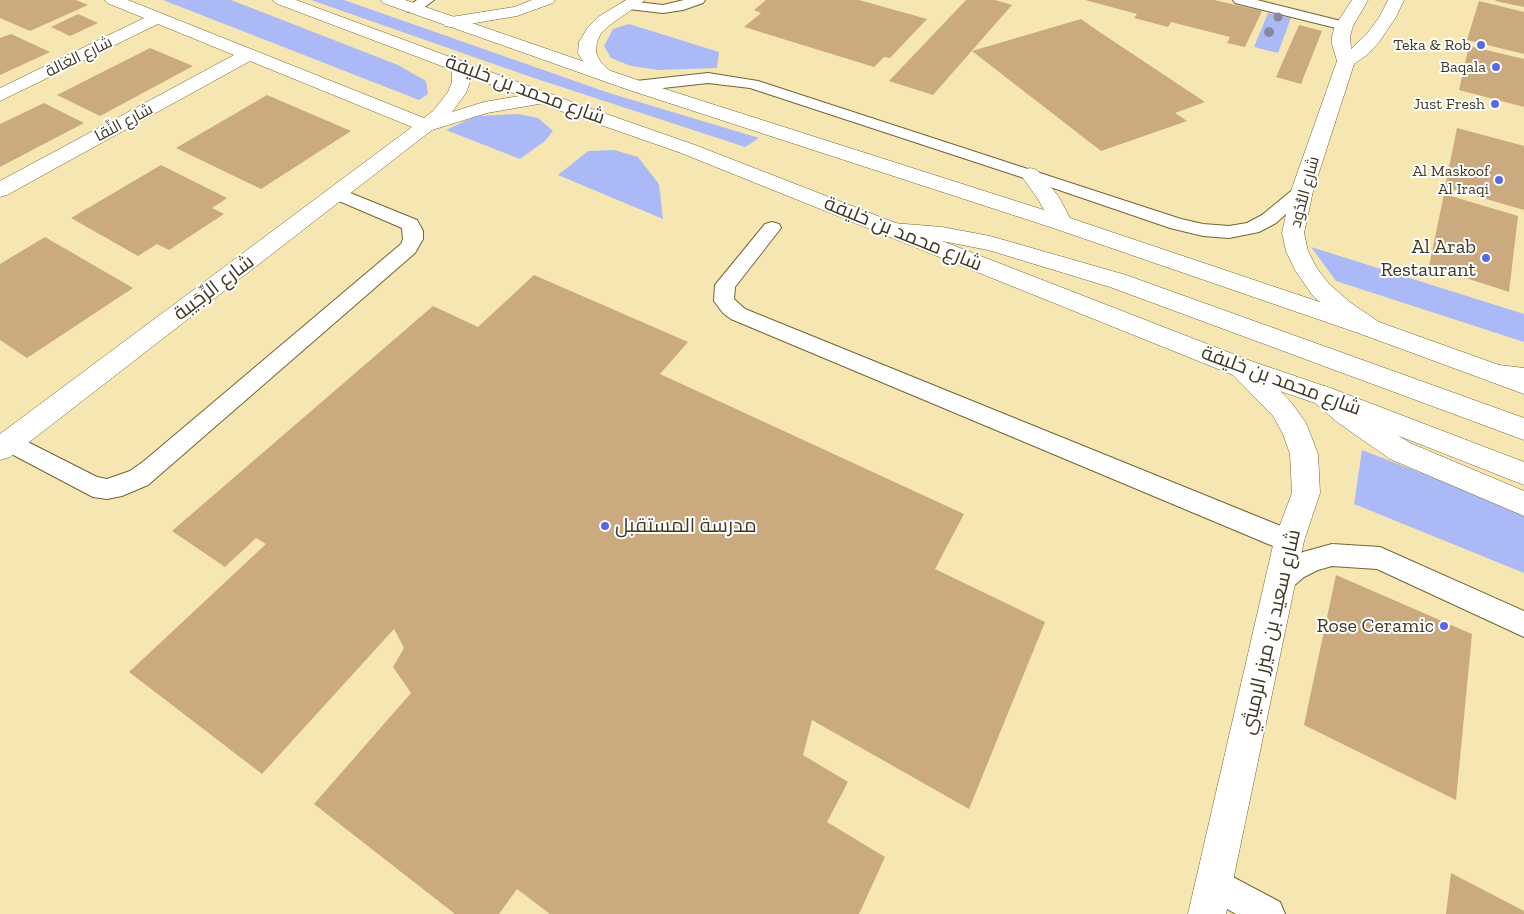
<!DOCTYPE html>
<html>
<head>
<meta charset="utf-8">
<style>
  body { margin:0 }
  canvas { display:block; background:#f6e6b1 }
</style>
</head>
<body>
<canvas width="1524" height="914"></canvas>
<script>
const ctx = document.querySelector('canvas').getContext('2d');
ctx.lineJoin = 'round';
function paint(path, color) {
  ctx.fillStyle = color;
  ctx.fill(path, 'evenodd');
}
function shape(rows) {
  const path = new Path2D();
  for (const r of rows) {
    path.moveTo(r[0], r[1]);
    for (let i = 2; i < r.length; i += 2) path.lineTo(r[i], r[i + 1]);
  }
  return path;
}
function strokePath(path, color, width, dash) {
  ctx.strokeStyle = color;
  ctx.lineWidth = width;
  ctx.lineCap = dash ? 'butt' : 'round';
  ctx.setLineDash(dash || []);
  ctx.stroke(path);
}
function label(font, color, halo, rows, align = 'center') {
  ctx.font = font + ' "Zilla Slab",Cairo,serif';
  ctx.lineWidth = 4;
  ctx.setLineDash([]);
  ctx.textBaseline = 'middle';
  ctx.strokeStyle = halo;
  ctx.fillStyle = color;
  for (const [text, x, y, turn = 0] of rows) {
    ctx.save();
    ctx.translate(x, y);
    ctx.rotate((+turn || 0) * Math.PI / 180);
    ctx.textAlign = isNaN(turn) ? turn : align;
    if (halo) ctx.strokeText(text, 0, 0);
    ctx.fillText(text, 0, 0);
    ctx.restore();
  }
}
paint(shape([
  [163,0,231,0,398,65,426,81,428,94,419,100],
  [311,0,344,0,609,93,759,138,745,147,528,76],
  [1268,13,1291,18,1278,53,1254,47],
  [629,24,719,52,717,68,659,70,631,66,611,58,604,46,613,29],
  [518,114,538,118,553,131,545,141,520,159,446,130,476,116],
  [614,150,638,157,659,184,663,219,558,175,588,151],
  [1311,247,1524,314,1524,342,1336,281],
  [1362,450,1524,513,1524,573,1354,504]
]), '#abbaf7');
paint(shape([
  [0,0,76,0,88,5,30,31,0,18],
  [766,0,859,0,927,19,890,58,884,57,874,67,744,27,761,13,754,10],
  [966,0,995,0,1012,5,933,95,889,81],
  [1085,0,1214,0,1262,11,1245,47,1227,43,1230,37,1171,22,1168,27,1134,18,1137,14],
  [1496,0,1524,0,1524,7,1495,1],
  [1479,1,1524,12,1524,54,1467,40],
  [78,14,98,23,70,36,51,27],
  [1081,19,1098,31,1205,102,1175,113,1187,121,1101,151,972,51],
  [1299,25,1322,31,1301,84,1276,77],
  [11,34,50,52,0,75,0,38],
  [1469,46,1524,59,1524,107,1459,90],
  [150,48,193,66,100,116,57,95],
  [267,95,351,131,261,189,176,148],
  [44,103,84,123,0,167,0,124],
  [1457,128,1524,146,1524,210,1445,187],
  [161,165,227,198,212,208,224,214,169,250,157,244,138,256,71,218],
  [1444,194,1518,216,1509,292,1429,266],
  [45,237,133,288,27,358,0,340,0,264],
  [534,275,688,342,660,374,964,514,935,569,1045,622,969,809,812,720,803,755,848,782,827,822,885,857,859,914,550,914,517,889,499,914,455,914,314,804,411,693,393,667,404,648,394,629,262,774,129,672,266,544,256,538,225,567,172,531,433,306,478,327],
  [1336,575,1472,634,1456,800,1304,725],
  [1451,873,1524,911,1524,914,1446,914]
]), '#ccaa7f');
const lane = shape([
  [417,0,434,0,418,12,408,12,406,9,408,6,417,0],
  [684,0,705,0,703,3,683,10,663,13,628,9,623,8,621,5,623,2,628,1,663,5,684,0],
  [1233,0,1257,0,1349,23,1351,26,1349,29,1344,30,1235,3,1233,0],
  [708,73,758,81,1181,219,1203,224,1229,226,1247,223,1262,215,1296,187,1302,185,1308,187,1311,191,1276,223,1259,232,1229,238,1203,236,1170,228,1024,178,750,88,708,83,636,91,630,89,628,86,630,83,636,81,708,73],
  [338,188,417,220,423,231,423,239,415,253,148,485,122,496,107,499,93,497,2,449,0,439,2,435,10,433,97,477,107,479,130,471,144,461,401,244,403,239,402,228,332,198,329,194,332,190,338,188],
  [772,222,779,224,781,228,735,287,734,299,745,309,1298,533,1302,541,1298,549,1289,552,1280,549,731,319,723,313,714,301,715,285,765,224,772,222],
  [1332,544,1380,547,1524,611,1524,637,1377,569,1332,566,1318,570,1304,577,1290,589,1281,593,1272,589,1268,581,1272,573,1286,561,1303,552,1332,544],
  [1214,867,1280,902,1285,914,1236,914,1202,895,1198,883,1202,871,1214,867]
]);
const street = shape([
  [105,0,128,0,424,118,433,111,448,92,452,82,452,72,447,65,450,61,456,60,462,61,470,72,470,82,466,93,452,112,484,102,543,92,550,94,552,98,550,102,487,113,432,130,10,457,0,460,0,434,412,127,250,61,7,195,0,197,0,181,234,55,158,24,0,101,0,88,144,18,107,3,105,0],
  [532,0,555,0,553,3,517,16,451,27,445,26,442,22,445,18,451,17,514,7,532,0],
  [626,0,645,0,610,25,601,33,597,42,596,53,600,61,613,74,610,78,604,79,598,78,587,68,578,53,579,42,588,27,598,17,626,0],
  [1352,0,1368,0,1353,26,1350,36,1351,49,1367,34,1380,16,1388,0,1404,0,1396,17,1379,42,1368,54,1354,64,1313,191,1304,233,1308,251,1316,267,1329,284,1351,303,1379,322,1382,328,1379,334,1370,337,1361,334,1335,315,1313,296,1295,270,1286,251,1282,233,1291,191,1337,61,1332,44,1332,36,1335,26,1352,0],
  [1242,359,1251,361,1291,402,1306,423,1318,454,1320,493,1304,541,1226,914,1188,914,1274,541,1292,493,1290,454,1283,434,1273,416,1233,375,1229,368,1233,361,1242,359]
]);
const secondary = shape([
  [273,0,296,0,572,102,695,145,1251,361,1333,389,1524,462,1524,485,1315,403,1233,375,681,153,558,110,275,3,273,0],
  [381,0,405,0,643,82,1044,210,1038,199,1020,174,1023,170,1030,168,1037,170,1059,197,1070,218,1379,322,1524,374,1524,394,1361,334,1053,228,629,90,383,3,381,0]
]);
const primary = shape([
  [893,223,942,227,990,236,1126,275,1524,418,1524,440,1110,287,988,250,942,241,885,235,882,230,885,225,893,223],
  [1499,365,1524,368,1524,388,1490,382,1486,375,1490,368,1499,365],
  [1324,386,1333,389,1355,408,1410,443,1524,491,1524,516,1390,459,1337,422,1315,403,1311,396,1315,389,1324,386]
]);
strokePath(lane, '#736433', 2);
strokePath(street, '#736433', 1);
strokePath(secondary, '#736433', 1);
strokePath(primary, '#736433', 1);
paint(lane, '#fff');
paint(street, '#fff');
paint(secondary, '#fff');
paint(primary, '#fff');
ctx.fillStyle = '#8a88a0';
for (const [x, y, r] of [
  [1278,17,4.5],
  [1269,32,5]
]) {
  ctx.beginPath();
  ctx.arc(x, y, r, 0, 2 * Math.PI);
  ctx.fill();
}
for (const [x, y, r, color] of [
  [1481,45,5,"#5969e0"],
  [1496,67,5,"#5969e0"],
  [1495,104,5,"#5969e0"],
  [1499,180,5,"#5969e0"],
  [1486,258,5,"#5969e0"],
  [605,526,5,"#5969e0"],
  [1444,626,5,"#5969e0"]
]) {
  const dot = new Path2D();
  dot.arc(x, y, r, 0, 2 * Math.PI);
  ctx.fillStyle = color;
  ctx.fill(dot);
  strokePath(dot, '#fff', 2);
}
label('16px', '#3f3823', '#fff', [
  ["Teka & Rob",1471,45],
  ["Baqala",1486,67],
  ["Just Fresh",1485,104],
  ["Al Maskoof",1489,171],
  ["Al Iraqi",1489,189]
], 'right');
label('16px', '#3f3823', '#fff', [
  ["شارع الغالة",79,57,-26],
  ["شارع النِّقا",124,123,-28],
  ["شارع النُّدُود",1305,192,-75]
]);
label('20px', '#3f3823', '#fff', [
  ["شارع محمد بن خليفة",525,90,20],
  ["شارع محمد بن خليفة",903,234,22],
  ["شارع الرِّجَيبة",214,288,-37],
  ["شارع محمد بن خليفة",1281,381,20],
  ["شارع سعيد بن ميزر الرميثي",1271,632,-77]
]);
label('20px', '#3f3823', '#fff', [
  ["Al Arab",1476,247],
  ["Restaurant",1476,270],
  ["مدرسة المستقبل",615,526,"left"],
  ["Rose Ceramic",1434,626]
], 'right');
</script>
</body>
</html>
